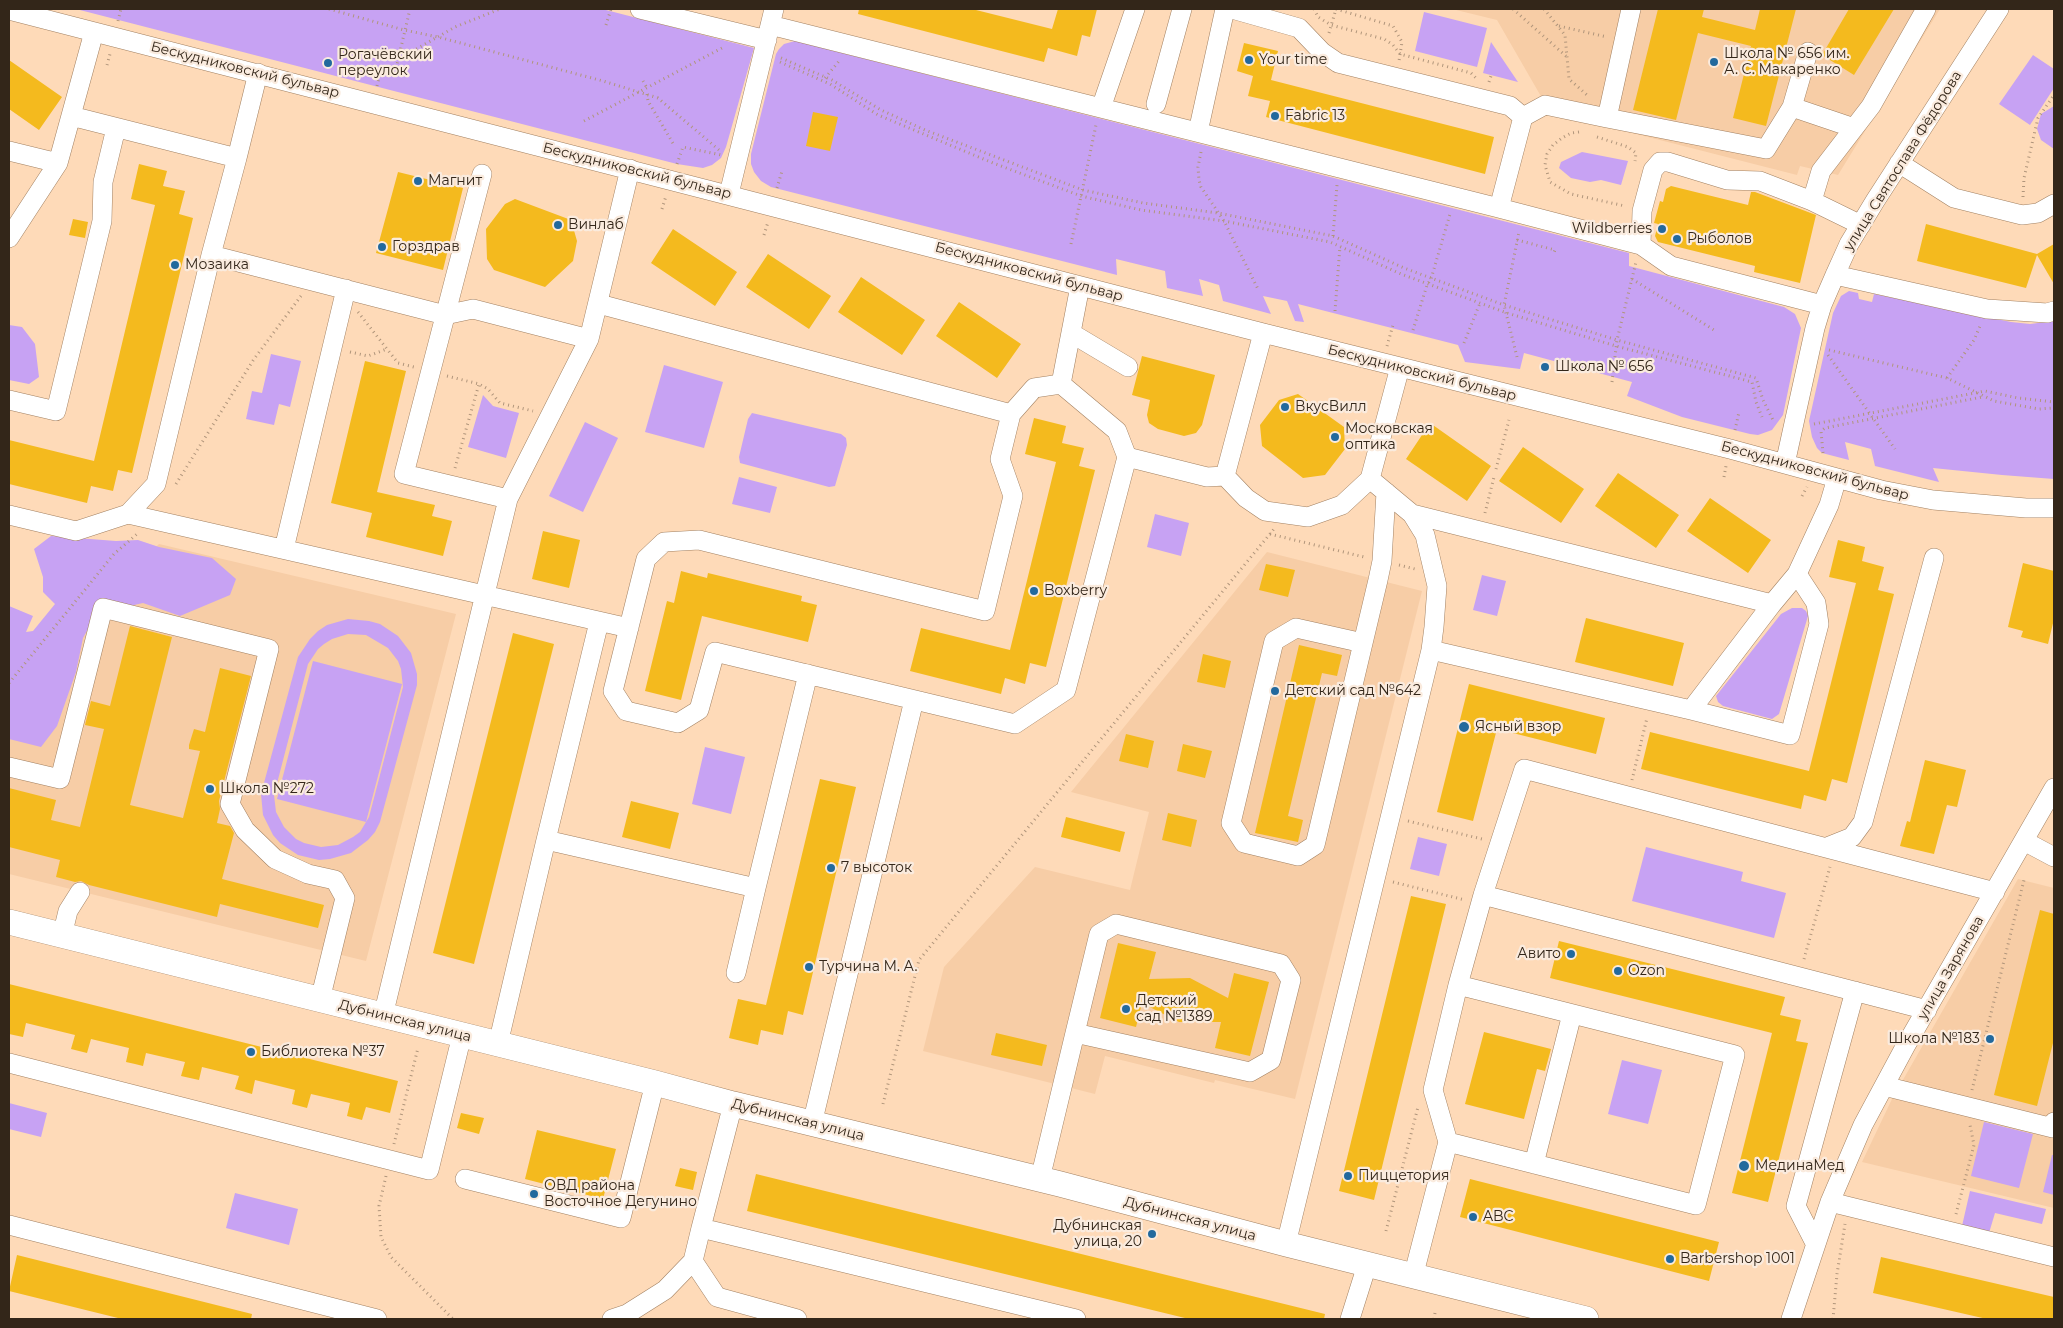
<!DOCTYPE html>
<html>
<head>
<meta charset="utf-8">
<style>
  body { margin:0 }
  #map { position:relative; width:2063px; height:1328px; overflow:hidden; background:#fedab8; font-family:Montserrat,sans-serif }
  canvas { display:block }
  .frame { position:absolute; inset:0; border:10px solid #332619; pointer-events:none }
</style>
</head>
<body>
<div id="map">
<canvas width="2063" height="1328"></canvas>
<div class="frame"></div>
</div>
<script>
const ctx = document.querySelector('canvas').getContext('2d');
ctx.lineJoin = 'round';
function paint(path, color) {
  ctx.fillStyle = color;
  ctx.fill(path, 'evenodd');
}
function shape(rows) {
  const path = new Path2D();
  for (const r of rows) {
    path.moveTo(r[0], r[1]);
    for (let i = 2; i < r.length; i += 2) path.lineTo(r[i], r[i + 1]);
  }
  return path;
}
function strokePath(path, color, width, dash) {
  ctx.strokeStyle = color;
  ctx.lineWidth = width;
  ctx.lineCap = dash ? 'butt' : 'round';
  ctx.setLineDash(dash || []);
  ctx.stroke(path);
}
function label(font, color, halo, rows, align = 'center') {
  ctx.font = font + ' Montserrat,sans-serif';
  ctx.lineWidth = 4.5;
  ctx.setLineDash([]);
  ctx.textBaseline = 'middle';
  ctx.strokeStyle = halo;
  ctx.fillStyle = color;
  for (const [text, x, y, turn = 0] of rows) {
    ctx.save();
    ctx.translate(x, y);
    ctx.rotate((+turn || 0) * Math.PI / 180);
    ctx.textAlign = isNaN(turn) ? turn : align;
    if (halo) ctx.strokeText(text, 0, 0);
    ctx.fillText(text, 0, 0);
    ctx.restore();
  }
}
paint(shape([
  [1452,9,1940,9,1838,175,1800,166,1797,175,1550,112,1497,20],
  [159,544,456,614,366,961,9,874,9,704,56,645],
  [1267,552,1422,591,1295,1099,1215,1080,1214,1083,1105,1056,1095,1094,923,1051,944,967,1035,867,1130,890,1149,812,1071,792],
  [2018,879,2054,888,2054,1208,1862,1162,1892,1099]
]), '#f7cda6');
paint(shape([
  [76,9,602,9,754,48,726,147,721,158,712,165,703,168,677,164],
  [1424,12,1487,28,1477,67,1415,51],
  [795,41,1629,253,1629,266,1784,307,1795,314,1801,328,1783,415,1772,430,1758,435,1750,434,1682,417,1627,396,1632,382,1524,353,1520,369,1465,362,1458,345,1298,304,1304,322,1295,321,1287,301,1263,296,1271,314,1223,301,1219,285,1199,279,1203,296,1167,288,1165,271,1116,259,1117,275,771,187,761,181,754,172,751,164,751,154,776,54,779,49,784,44],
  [1491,42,1518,82,1483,73],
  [2033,55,2054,69,2054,88,2030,125,1999,104],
  [2054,106,2054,149,2041,140,2037,129,2041,114],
  [1582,152,1628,161,1621,185,1601,180,1590,182,1571,178,1559,168,1561,162],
  [1849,291,1858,293,1859,299,1872,302,1874,294,2011,322,2030,324,2054,321,2054,479,2002,475,1933,468,1939,482,1875,466,1871,449,1845,442,1849,460,1822,453,1817,448,1812,437,1809,421,1833,313,1841,296],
  [9,325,22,327,35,344,39,377,29,384,9,380],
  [271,354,301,361,290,407,279,404,274,425,246,419,252,391,262,393],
  [664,365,723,382,704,448,645,432],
  [483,395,493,406,519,413,506,458,468,447],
  [752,413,841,434,846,438,847,445,835,486,829,487,740,463,739,457,748,419],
  [585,422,618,438,583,512,549,496],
  [739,477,777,487,770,513,732,504],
  [1155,514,1189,523,1181,556,1147,547],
  [51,536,116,541,138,540,159,547,212,558,236,579,230,595,180,616,143,603,112,610,94,618,83,638,76,672,57,726,41,747,9,739,9,606,33,616,26,632,33,631,55,604,43,592,43,577,34,549],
  [1482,575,1506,581,1497,616,1473,610],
  [1792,608,1802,608,1806,611,1808,616,1779,714,1772,719,1723,706,1718,702,1716,696,1781,614],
  [348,619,369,621,380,624,398,636,411,653,417,674,417,685,380,822,375,832,368,840,351,853,330,859,319,860,298,855,280,843,273,835,263,815,261,794,298,657,310,639,318,631,327,625],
  [348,634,366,635,388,648,398,661,401,669,403,687,369,817,360,832,353,837,338,845,321,847,304,843,296,839,284,827,276,812,274,795,308,664,318,649,324,644,332,639],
  [313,661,402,684,366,822,277,799],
  [705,747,745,757,731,814,692,804],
  [1418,837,1447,844,1439,876,1410,869],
  [1646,847,1743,872,1741,881,1786,893,1774,938,1632,901],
  [1622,1060,1662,1070,1648,1124,1608,1114],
  [9,1103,47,1113,41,1137,9,1129],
  [1984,1122,2033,1134,2019,1188,1971,1176],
  [2052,1155,2054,1155,2054,1195,2043,1192],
  [1970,1191,2046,1209,2042,1224,1995,1213,1989,1233,1962,1226],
  [235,1193,298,1209,289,1245,226,1228]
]), '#c7a2f3');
paint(shape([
  [859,9,972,9,1052,29,1058,9,1097,9,1090,37,1082,35,1077,56,1048,48,1044,62,858,14],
  [1658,9,1704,9,1702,17,1755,30,1760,9,1796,9,1766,126,1733,118,1751,46,1698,33,1676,120,1633,110],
  [1849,9,1894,9,1854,75,1822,55],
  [1244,43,1278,51,1271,80,1494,137,1485,174,1266,117,1270,101,1248,96,1253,76,1237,71],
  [9,60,62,97,39,130,9,109],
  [813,112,838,117,830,151,806,146],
  [139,164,167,171,163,186,185,191,179,214,193,218,132,473,118,470,113,491,91,486,87,503,9,484,9,440,94,461,155,205,131,199],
  [398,172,463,188,443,270,376,253],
  [1671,186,1748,205,1751,192,1755,192,1816,215,1800,283,1754,272,1755,266,1658,242,1655,236,1658,224,1654,223,1660,201,1663,202,1666,189],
  [515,199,571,220,577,241,573,261,545,287,494,270,487,259,486,229,505,204],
  [73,219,88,222,85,238,69,235],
  [1926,224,2037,254,2054,244,2054,284,2037,255,2026,288,1917,261],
  [673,229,737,272,715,306,651,263],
  [768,254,831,296,809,329,746,287],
  [861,277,925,320,902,355,838,312],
  [959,302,1021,344,997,378,936,336],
  [1142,356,1215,375,1202,425,1196,433,1184,436,1158,429,1149,423,1147,415,1150,400,1132,395],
  [365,361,406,371,377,492,435,505,432,516,452,521,443,556,366,537,372,513,331,503],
  [1298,394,1344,427,1345,449,1325,475,1303,478,1262,446,1260,425,1279,400],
  [1034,418,1066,426,1062,443,1084,448,1079,466,1095,470,1046,667,1030,663,1025,684,1005,678,1001,694,910,671,921,628,1010,650,1056,462,1025,454],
  [1430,423,1491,466,1467,501,1406,459],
  [1523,447,1584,489,1561,523,1499,481],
  [1618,473,1679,515,1656,548,1595,506],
  [1710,498,1771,540,1748,573,1687,531],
  [543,531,580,540,569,588,532,579],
  [1838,540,1865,547,1862,561,1884,567,1878,590,1894,594,1847,783,1832,779,1826,801,1804,795,1801,809,1641,769,1650,732,1809,771,1856,583,1829,577],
  [2023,563,2054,571,2054,619,2048,644,2021,637,2023,631,2008,627],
  [1266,564,1295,570,1288,597,1259,590],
  [681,571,707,578,708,573,802,596,801,601,817,605,808,642,702,616,681,700,645,691,667,601,674,603],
  [1586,618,1684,643,1673,686,1575,662],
  [130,626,172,637,130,805,183,818,200,751,189,749,189,745,194,729,205,732,220,668,251,676,219,801,220,809,217,823,230,826,234,833,222,879,324,905,318,928,220,904,217,917,89,885,81,881,75,882,56,877,60,860,9,847,9,788,56,800,51,820,80,827,104,729,85,725,91,701,110,706],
  [513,633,554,644,474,964,433,953],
  [1299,645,1342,655,1337,676,1322,673,1288,816,1303,820,1298,842,1255,833],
  [1203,654,1231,661,1225,688,1197,682],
  [1469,684,1605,718,1596,754,1497,729,1473,821,1437,812],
  [1126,734,1154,741,1148,768,1119,761],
  [1183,744,1212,751,1205,778,1177,771],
  [1925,760,1966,770,1957,807,1947,805,1934,854,1900,846,1907,821,1910,822],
  [820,779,856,787,803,1015,788,1011,783,1035,761,1030,758,1045,729,1038,738,999,766,1005],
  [631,801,679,813,670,849,622,837],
  [1168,813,1197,820,1191,847,1162,840],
  [1066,817,1125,832,1120,852,1061,837],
  [1411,896,1446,904,1374,1200,1339,1191],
  [2040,910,2054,914,2054,1039,2037,1106,1994,1095],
  [1559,941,1785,997,1780,1015,1801,1020,1796,1041,1808,1043,1768,1202,1732,1193,1772,1033,1550,978],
  [1118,943,1156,952,1149,979,1190,978,1228,998,1234,973,1269,982,1250,1056,1215,1048,1221,1022,1179,1022,1142,1003,1136,1027,1100,1018],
  [9,984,398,1081,390,1113,366,1107,362,1120,347,1116,350,1103,311,1094,307,1108,292,1104,295,1090,255,1080,252,1094,235,1089,239,1076,202,1067,199,1080,181,1076,185,1062,146,1053,143,1066,135,1064,126,1062,129,1048,91,1039,87,1053,71,1049,75,1035,26,1023,23,1037,9,1034],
  [1484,1032,1551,1049,1545,1071,1537,1069,1524,1119,1465,1104],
  [996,1033,1047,1045,1042,1066,991,1055],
  [461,1113,484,1118,479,1134,457,1128],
  [537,1130,616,1149,603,1199,525,1179],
  [680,1168,697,1172,693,1190,675,1186],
  [756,1174,1325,1314,1324,1319,1189,1319,747,1211],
  [1470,1179,1719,1242,1709,1281,1460,1217],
  [17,1255,252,1314,251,1319,122,1319,9,1291],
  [1881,1257,2054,1297,2054,1319,1987,1319,1873,1293]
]), '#f4ba1e');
const minor = shape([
  [640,9,767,40],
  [1232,9,1299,28,1322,52,1338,63,1510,106,1523,117],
  [9,10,1263,333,1730,449,1881,490,1933,500,2026,508,2054,508],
  [770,25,1101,108,1135,9],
  [1156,104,1182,9],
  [1792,107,1854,128],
  [1101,108,1499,208,1523,117,1545,105,1607,118,1631,9],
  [71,116,237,158,258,73],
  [1607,118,1766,149,1792,107,1808,52],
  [1198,132,1225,9],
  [9,151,58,163,94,32],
  [1899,163,1954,198,2022,215,2038,213,2054,204],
  [482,174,404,474,508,499],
  [729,194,774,9],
  [1812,201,1821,171,1871,106,1926,9],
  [1499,208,1641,245,1671,266,1822,305],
  [9,238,58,163],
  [1641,245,1642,211,1653,170,1660,162,1668,162,1727,180,1760,181,1812,201,1861,225],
  [211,255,445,315,473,309,589,339],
  [1835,275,1987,309,2047,313,2054,311],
  [599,304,1011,414,1034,388,1061,384,1117,431,1127,457,1207,477,1225,476],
  [1071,333,1128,367],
  [1263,333,1225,476,1246,498,1265,511,1308,517,1342,505,1370,479],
  [1061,384,1080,286],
  [9,400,56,411,102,221,103,182,116,128],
  [1011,414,1000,459,1013,496,985,611,699,540,664,542,646,559,613,691,626,711,678,723,699,710,715,652,1015,724,1066,690,1127,457],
  [1785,464,1815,328,1822,305,1835,275,1849,244,1875,201,1999,9],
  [128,514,629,628],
  [1412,514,1772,604,1797,574],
  [9,515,76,531,128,514,156,484,211,255,237,158],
  [284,549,346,289],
  [1363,643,1296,628,1274,641,1231,823,1244,843,1298,856,1315,845,1378,580,1382,561,1386,492],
  [1431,650,1691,710,1790,735,1819,624,1816,603,1797,574,1829,505,1837,478],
  [1691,710,1772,604],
  [9,767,60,779,103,608,269,649,230,804,245,830,275,859,308,874,335,880,345,898,320,1000],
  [546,840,599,622],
  [2024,841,2054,857],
  [1827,847,1852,837,1863,822,1934,558],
  [62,936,68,911,80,892],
  [736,973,756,888],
  [1927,1010,1483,895,1524,769,1995,892],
  [383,1016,508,499,589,339,630,169],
  [498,1044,546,840,756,888,808,674],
  [9,1063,429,1170,462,1035],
  [1884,1086,2053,1128,2054,1122],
  [733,1104,701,1228,1076,1319],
  [812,1124,914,700],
  [1448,1142,1696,1205,1735,1055,1458,985],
  [1534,1164,1572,1014],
  [465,1179,621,1218,655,1083],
  [1040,1179,1075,1033,1250,1072,1271,1060,1291,980,1281,964,1116,924,1099,934,1075,1033],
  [1830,1202,2054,1257],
  [9,1225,377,1319],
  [701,1228,693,1261,717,1297,797,1319],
  [1815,1243,1796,1206,1855,991],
  [1286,1244,1431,650,1434,627,1437,586,1425,535,1412,514,1370,479,1400,367],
  [1413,1277,1448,1142,1433,1090,1458,985,1483,895],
  [612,1319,627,1314,665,1290,693,1261],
  [1350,1319,1367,1265],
  [1791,1319,1830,1202,1863,1125,1906,1045,2054,788]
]);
const major = shape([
  [9,922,655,1083,733,1104,1060,1184,1286,1244,1586,1319]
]);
strokePath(minor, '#a28162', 20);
strokePath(major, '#a28162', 26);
strokePath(shape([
  [329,9,404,30,438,37,603,81,658,98,719,150],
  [1314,9,1318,17,1331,25,1384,39,1393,45,1400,54,1471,73,1477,79],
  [1513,9,1567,57],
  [1544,9,1565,35,1569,79,1587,95],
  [118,21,121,9],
  [606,25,611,9],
  [1559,26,1607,37],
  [1329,33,1336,9,1393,26,1402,42,1399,61],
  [781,58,832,80,881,110,925,130,1083,190,1143,203,1218,213,1333,236,1404,268,1504,305,1617,340,1756,378,1763,400,1773,420],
  [399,59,455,27,500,9],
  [780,62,830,84,878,115,993,163,1081,196,1141,210,1224,221,1330,242,1401,274,1507,313,1616,346,1752,382,1756,402,1762,417],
  [107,65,110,54],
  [395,73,410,9],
  [825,78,840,60],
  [643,81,647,88],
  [1489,82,1491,76],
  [377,86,381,69],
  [647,94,648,101,674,145],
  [584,121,722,48],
  [1579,132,1571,133,1562,138,1553,145,1547,154,1545,165,1550,182,1571,194,1625,206],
  [1597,137,1628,147,1636,153,1635,161],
  [1201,152,1198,167,1199,180,1201,187,1224,221,1259,291],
  [677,164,683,147,721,155],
  [777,188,782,171],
  [2023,197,2024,178,2038,118,2054,95],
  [662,209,666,196],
  [764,235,768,222],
  [1333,236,1337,185],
  [1517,240,1555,250,1553,255],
  [1071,244,1096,125],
  [1632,279,1714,330],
  [1335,311,1340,246],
  [358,312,398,363,414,367],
  [1413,330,1427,285,1431,279,1450,214],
  [1464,343,1480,303],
  [1387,346,1393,325],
  [1829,350,1947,378,1994,401,2039,409,2054,408],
  [350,352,368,356,387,349],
  [1828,355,1895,449],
  [1517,357,1504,305,1519,232],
  [447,376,479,384,488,389,500,403,533,411],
  [1947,378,1974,340,1980,326],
  [1612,382,1617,340,1636,262],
  [1814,424,1985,391,2018,398,2054,402],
  [1735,430,1739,412],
  [1823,453,1821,431,1825,428,1982,397],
  [455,468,479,384],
  [1496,469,1509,420],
  [1724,477,1726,466],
  [176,484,254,359,301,296],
  [1802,496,1807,487],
  [1485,513,1494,477],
  [1270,534,1364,557],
  [1399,565,1415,569],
  [9,683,114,554,137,534],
  [1632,780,1647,718],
  [1408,821,1482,839],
  [1393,882,1465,900],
  [1804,959,1830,867],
  [1972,1090,2024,880],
  [883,1104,919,960,1274,529],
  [394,1144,418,1048],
  [386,1176,379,1206,381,1237,391,1257,453,1319],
  [1956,1214,1974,1145,1970,1125],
  [1386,1231,1418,1107],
  [1434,1319,1435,1313],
  [1833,1319,1837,1274,1845,1224]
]), '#b0957b', 3, [1, 4]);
strokePath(minor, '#fff', 19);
strokePath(major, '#fff', 25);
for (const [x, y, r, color] of [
  [1249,60,5,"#22699d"],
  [1714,62,5,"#22699d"],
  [328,63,5,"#22699d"],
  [1275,116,5,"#22699d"],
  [418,181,5,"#22699d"],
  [558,225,5,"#22699d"],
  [1662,229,5,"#22699d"],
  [1677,239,5,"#22699d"],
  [382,247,5,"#22699d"],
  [175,265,5,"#22699d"],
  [1545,367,5,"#22699d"],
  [1285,407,5,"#22699d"],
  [1335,437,5,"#22699d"],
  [1034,591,5,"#22699d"],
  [1275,691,5,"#22699d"],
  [1464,727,6,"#22699d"],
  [210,789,5,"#22699d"],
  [831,868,5,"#22699d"],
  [1571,954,5,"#22699d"],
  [809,967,5,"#22699d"],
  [1618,971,5,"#22699d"],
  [1126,1009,5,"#22699d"],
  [1990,1039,5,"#22699d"],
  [251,1052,5,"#22699d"],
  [1744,1166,6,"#22699d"],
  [1348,1176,5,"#22699d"],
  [534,1194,5,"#22699d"],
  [1473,1217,5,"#22699d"],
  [1152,1234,5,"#22699d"],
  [1670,1259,5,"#22699d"]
]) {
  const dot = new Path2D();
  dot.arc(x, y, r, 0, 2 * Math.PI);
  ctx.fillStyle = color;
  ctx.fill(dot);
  strokePath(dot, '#faebde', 2);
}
label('14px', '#332619', '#faebde', [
  ["Школа № 656 им.",1724,54],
  ["А. С. Макаренко",1724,70],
  ["Рогачёвский",338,55],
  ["переулок",338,71],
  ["Your time",1259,60],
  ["Fabric 13",1285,116],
  ["Магнит",428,181],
  ["Винлаб",568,225],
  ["Wildberries",1652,229,"right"],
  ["Рыболов",1687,239],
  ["Горздрав",392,247],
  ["Мозаика",185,265],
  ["Школа № 656",1555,367],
  ["ВкусВилл",1295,407],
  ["Московская",1345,429],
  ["оптика",1345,445],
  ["Boxberry",1044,591],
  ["Детский сад №642",1285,691],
  ["Ясный взор",1475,727],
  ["Школа №272",220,789],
  ["7 высоток",841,868],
  ["Авито",1561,954,"right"],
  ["Турчина М. А.",819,967],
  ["Ozon",1628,971],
  ["Детский",1136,1001],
  ["сад №1389",1136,1017],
  ["Школа №183",1980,1039,"right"],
  ["Библиотека №37",261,1052],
  ["МединаМед",1755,1166],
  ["Пиццетория",1358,1176],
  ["ОВД района",544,1186],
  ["Восточное Дегунино",544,1202],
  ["ABC",1483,1217],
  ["Дубнинская",1142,1226,"right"],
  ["улица, 20",1142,1242,"right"],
  ["Barbershop 1001",1680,1259]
], 'left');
label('14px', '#332619', '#faebde', [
  ["Бескудниковский бульвар",245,70,14],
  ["улица Святослава Фёдорова",1903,161,-58],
  ["Бескудниковский бульвар",637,171,14],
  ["Бескудниковский бульвар",1029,272,15],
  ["Бескудниковский бульвар",1422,373,14],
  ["Бескудниковский бульвар",1815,471,15],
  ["улица Зарянова",1951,968,-60],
  ["Дубнинская улица",405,1021,14],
  ["Дубнинская улица",798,1120,14],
  ["Дубнинская улица",1190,1219,15]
]);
</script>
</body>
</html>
